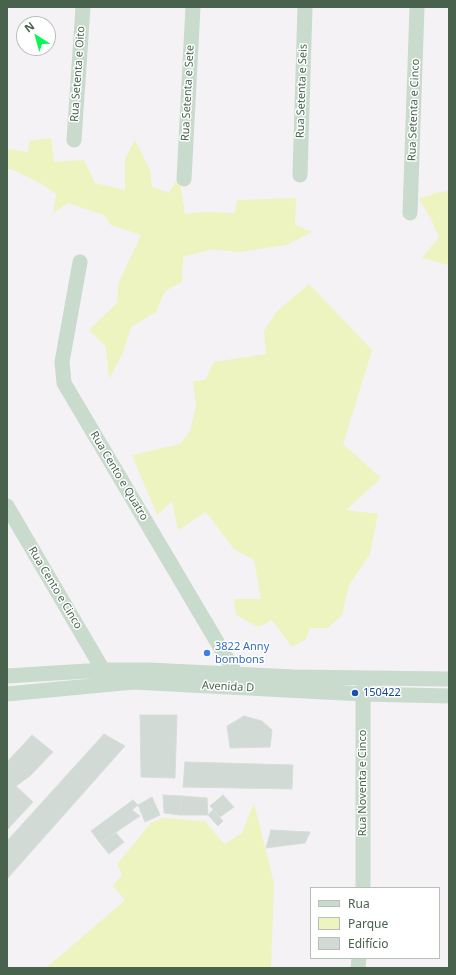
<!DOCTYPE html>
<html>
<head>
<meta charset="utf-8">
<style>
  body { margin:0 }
  #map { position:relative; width:456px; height:975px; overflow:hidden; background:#f4f2f5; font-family:"Noto Sans",sans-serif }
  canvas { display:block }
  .frame { position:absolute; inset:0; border:8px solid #48624e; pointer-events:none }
  .legend { position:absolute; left:310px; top:887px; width:130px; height:72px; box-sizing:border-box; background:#fff; border:1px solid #b6c0b8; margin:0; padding:5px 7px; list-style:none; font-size:12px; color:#48624e }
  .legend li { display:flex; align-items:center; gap:8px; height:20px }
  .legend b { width:20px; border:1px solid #b6c0b8 }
  .north { position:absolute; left:16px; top:16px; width:40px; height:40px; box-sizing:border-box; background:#fff; border:1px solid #b6c0b8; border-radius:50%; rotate:323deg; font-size:11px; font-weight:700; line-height:16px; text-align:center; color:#48624e }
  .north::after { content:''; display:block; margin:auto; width:14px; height:18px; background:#0af753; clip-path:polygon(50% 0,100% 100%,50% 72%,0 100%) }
</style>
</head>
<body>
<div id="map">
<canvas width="456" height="975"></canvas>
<div class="frame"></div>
<ul class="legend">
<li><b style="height:5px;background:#c8dbcc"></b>Rua</li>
<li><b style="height:11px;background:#edf4bf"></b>Parque</li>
<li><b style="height:11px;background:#d1dad4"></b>Edifício</li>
</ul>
<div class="north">N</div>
</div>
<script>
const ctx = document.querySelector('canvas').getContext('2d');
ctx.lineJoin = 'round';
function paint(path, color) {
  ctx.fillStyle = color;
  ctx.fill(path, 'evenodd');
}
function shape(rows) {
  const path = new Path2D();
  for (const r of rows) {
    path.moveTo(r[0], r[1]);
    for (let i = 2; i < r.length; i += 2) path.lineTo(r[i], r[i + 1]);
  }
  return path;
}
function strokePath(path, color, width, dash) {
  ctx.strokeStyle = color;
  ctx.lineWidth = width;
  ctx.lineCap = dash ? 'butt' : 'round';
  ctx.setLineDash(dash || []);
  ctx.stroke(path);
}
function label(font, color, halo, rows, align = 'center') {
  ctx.font = font + ' "Noto Sans",sans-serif';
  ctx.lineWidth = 3;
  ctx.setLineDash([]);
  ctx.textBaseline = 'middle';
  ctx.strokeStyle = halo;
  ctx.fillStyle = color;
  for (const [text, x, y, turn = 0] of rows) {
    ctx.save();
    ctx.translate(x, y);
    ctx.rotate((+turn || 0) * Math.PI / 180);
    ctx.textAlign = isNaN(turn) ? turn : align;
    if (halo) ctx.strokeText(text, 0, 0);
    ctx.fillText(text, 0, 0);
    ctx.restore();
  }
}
paint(shape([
  [51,138,54,162,84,160,95,183,125,190,125,159,135,140,150,170,152,187,169,193,179,176,185,214,206,212,235,213,237,200,296,198,295,225,312,232,286,245,238,252,212,249,183,257,182,282,165,291,156,312,131,327,123,353,109,379,106,347,89,330,117,303,119,282,141,235,111,225,104,215,68,203,53,213,56,194,40,183,11,169,7,169,7,149,28,152,29,141],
  [449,191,449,265,448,265,422,258,439,237,431,219,419,199,435,193],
  [309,284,372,350,343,444,381,478,346,510,378,514,370,554,349,585,342,615,328,628,310,628,306,639,292,647,272,620,258,627,236,615,234,599,261,599,254,560,234,549,206,512,178,530,172,501,157,515,132,455,180,444,190,431,196,406,193,381,205,380,214,362,266,354,264,331,276,312],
  [254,803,274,883,271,968,45,968,58,958,125,900,113,886,122,875,117,864,151,823,163,818,205,821,224,844,242,833]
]), '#edf4bf');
const building = shape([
  [140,715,177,715,175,778,141,777,140,715],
  [244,716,262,721,272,730,270,747,230,748,227,726,244,716],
  [104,734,125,746,7,879,7,841,104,734],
  [32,735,53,752,30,776,16,786,33,802,7,830,7,762,32,735],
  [185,762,293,765,292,789,183,787,185,762],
  [163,795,182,796,180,815,164,813,163,795],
  [223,795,234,807,220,817,210,806,223,795],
  [182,796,207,798,208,815,180,815,182,796],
  [152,797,160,815,145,822,138,805,152,797],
  [133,800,138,805,132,810,140,816,100,843,91,831,133,800],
  [213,810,223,821,218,826,208,815,213,810],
  [271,830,310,832,305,843,266,848,271,830],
  [116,833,124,842,109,854,100,843,116,833]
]);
paint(building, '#d1dad4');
strokePath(building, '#d6deda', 1);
strokePath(shape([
  [74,140,83,7],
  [300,175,305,7],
  [184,179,193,7],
  [410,213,417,7],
  [80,262,62,362,64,383,236,674],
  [7,506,103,670],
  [7,676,103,670,148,670,294,677,449,679],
  [7,694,133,682,363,694,449,696],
  [363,888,363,694,364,685],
  [358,968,359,958]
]), '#c8dbcc', 15);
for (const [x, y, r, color] of [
  [207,653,4,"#3f7fe0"],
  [355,693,4,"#1a4fb4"]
]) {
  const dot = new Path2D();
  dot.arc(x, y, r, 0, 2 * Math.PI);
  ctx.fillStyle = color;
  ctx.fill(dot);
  strokePath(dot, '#fff', 1.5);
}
label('11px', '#48624e', '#fff', [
  ["Rua Setenta e Oito",78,74,-86],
  ["Rua Setenta e Seis",302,91,-88],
  ["Rua Setenta e Sete",188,93,-87],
  ["Rua Setenta e Cinco",414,110,-88],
  ["Rua Cento e Quatro",119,476,59],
  ["Rua Cento e Cinco",55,588,59],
  ["Avenida D",228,687,3],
  ["Rua Noventa e Cinco",363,783,-90]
]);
label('11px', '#366cbe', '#fff', [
  ["3822 Anny",215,647],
  ["bombons",215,660]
], 'left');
label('11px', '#164399', '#fff', [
  ["150422",363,693]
], 'left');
</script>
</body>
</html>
